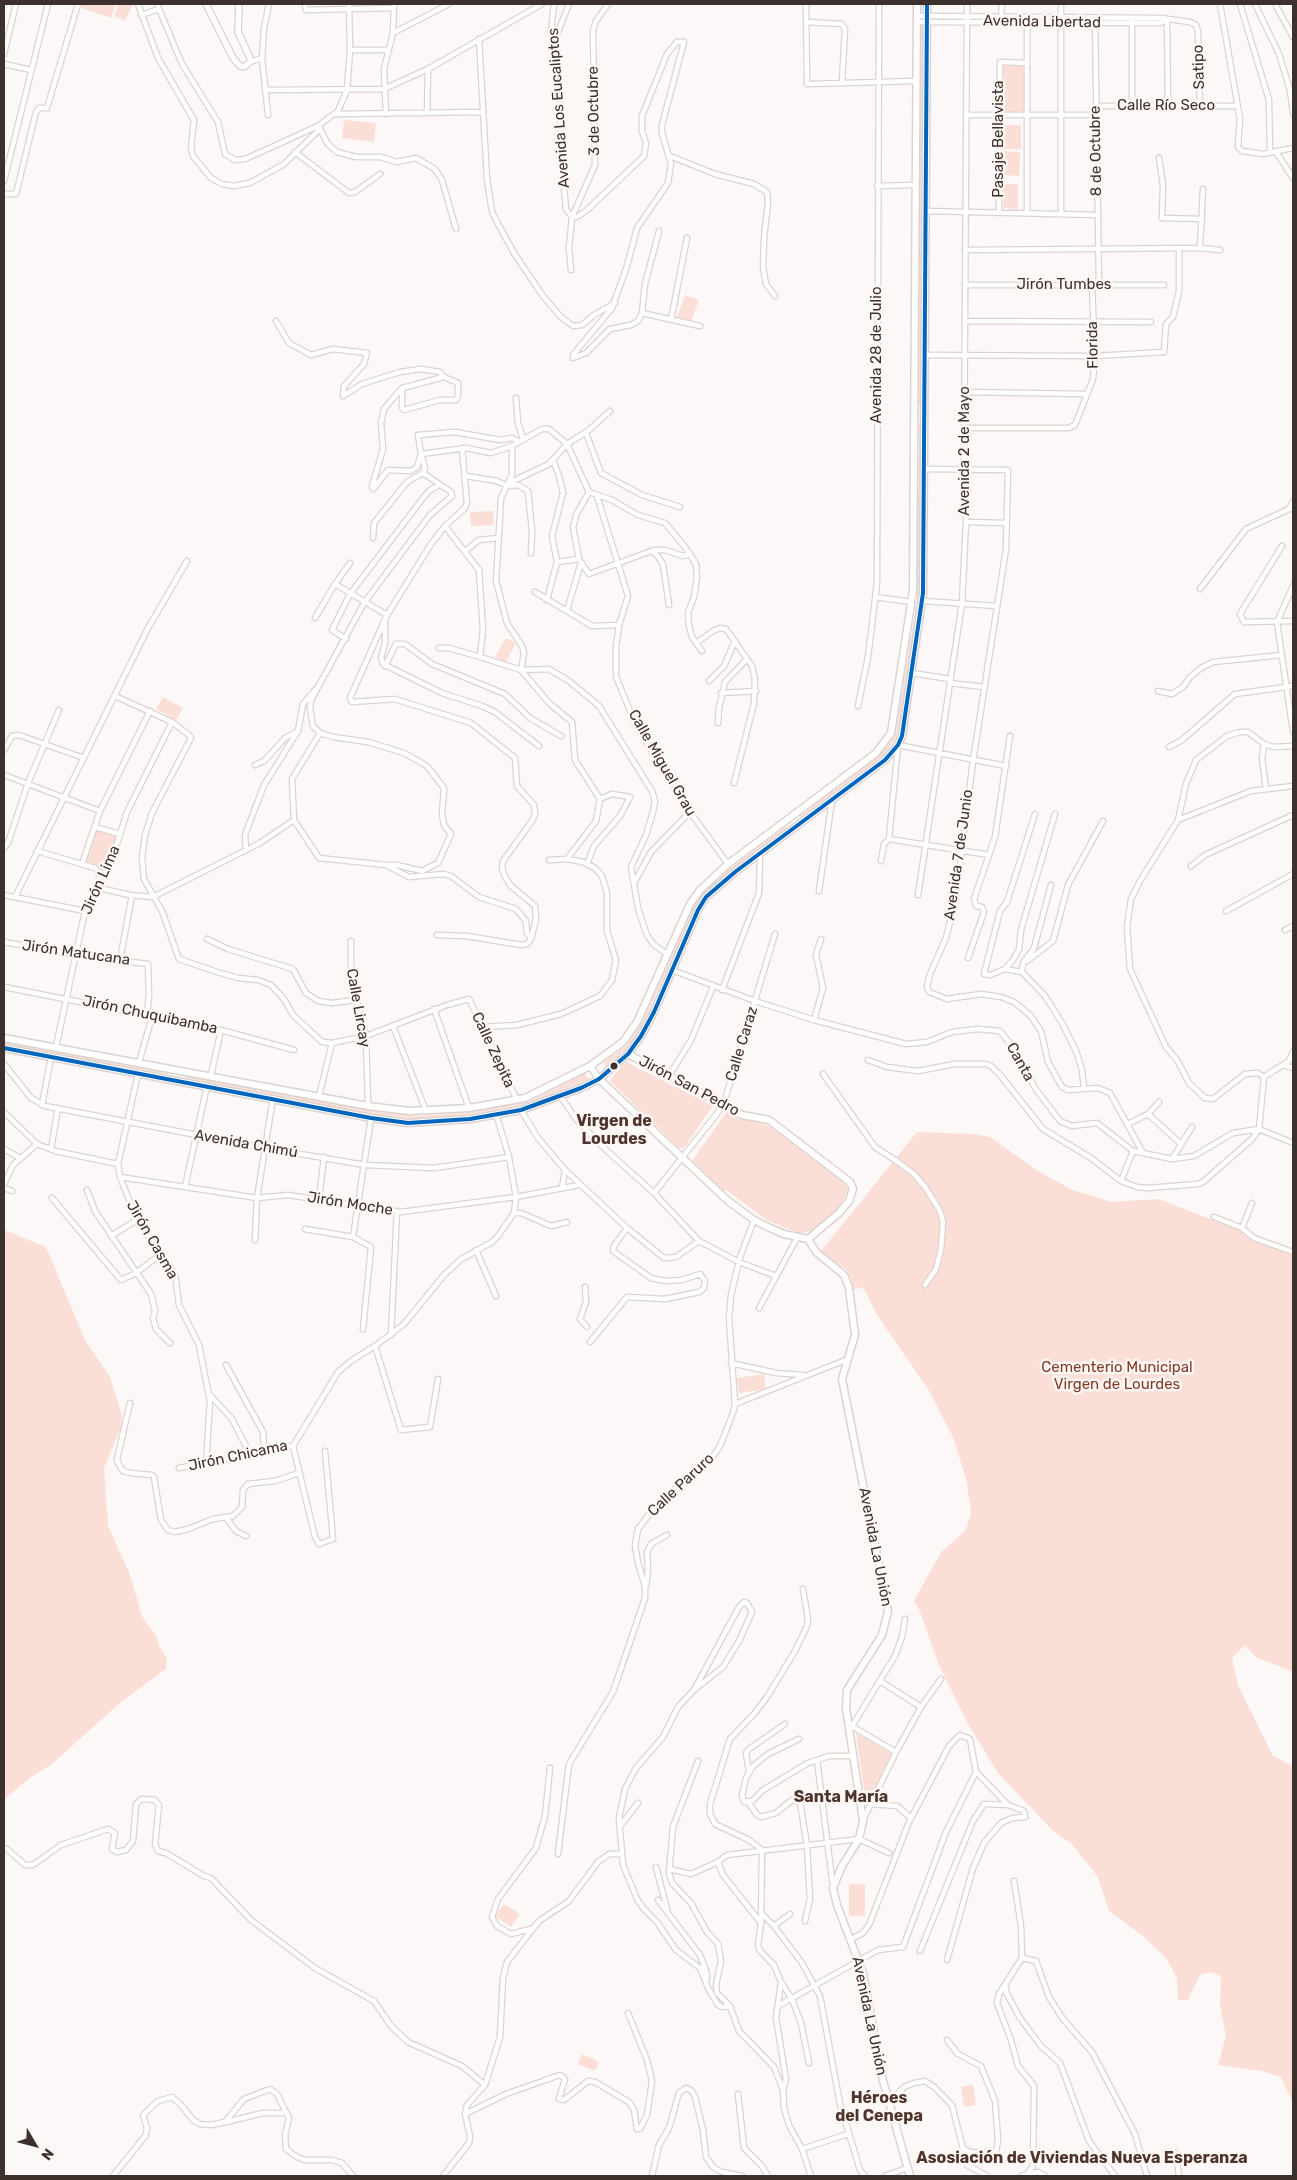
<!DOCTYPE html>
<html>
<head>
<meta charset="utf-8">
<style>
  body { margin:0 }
  #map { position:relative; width:1297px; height:2180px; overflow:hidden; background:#fcf8f7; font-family:Rubik,sans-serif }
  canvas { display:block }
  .frame { position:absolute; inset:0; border:5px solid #3d312d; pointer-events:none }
  .north { position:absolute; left:10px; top:2120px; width:50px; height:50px; -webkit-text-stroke:4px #fef7f5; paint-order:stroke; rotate:127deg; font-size:14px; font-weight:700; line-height:20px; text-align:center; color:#3d312d }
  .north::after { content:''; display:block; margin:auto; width:18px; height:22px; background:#3d312d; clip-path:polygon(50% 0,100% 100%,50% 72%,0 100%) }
</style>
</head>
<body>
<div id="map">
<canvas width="1297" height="2180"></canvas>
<div class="frame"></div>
<div class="north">N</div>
</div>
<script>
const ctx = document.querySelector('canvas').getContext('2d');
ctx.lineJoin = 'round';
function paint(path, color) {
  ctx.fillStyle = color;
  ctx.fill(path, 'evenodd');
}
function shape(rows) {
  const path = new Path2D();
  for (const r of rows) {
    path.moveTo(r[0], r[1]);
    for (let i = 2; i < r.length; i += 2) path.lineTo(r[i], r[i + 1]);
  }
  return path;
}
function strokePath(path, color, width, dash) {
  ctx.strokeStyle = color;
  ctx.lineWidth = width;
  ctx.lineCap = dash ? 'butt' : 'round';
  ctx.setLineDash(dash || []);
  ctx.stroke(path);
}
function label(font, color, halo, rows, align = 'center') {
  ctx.font = font + ' Rubik,sans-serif';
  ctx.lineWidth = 5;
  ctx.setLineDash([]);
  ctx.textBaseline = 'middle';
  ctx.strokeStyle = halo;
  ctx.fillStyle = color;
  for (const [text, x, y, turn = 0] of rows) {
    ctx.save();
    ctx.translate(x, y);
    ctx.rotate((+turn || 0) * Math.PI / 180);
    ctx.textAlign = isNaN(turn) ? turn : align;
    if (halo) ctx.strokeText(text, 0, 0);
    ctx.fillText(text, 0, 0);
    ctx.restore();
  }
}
paint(shape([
  [83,4,116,4,111,18,82,8],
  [119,4,133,4,125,21,114,16],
  [920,22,923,22,921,404,918,405],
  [1002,64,1024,64,1025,114,1003,115],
  [344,120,376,123,374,142,342,138],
  [1003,125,1021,125,1021,149,1003,149],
  [1004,151,1020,152,1019,176,1003,175],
  [1004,184,1018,184,1018,209,1003,208],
  [685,295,699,300,691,322,677,317],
  [919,424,921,424,920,599,897,737,883,756,801,817,800,816,881,753,895,736,917,599],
  [493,511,494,525,471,526,470,512],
  [506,638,516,643,505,663,495,657],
  [163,697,183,708,176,720,156,709],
  [786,826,787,828,718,881,703,895,696,905,643,1024,628,1047,606,1067,603,1063,627,1045,642,1022,694,903,717,878],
  [96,827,117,834,106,869,85,862],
  [4,1042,167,1071,166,1074,4,1045],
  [626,1062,713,1106,684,1148,679,1148,610,1081,611,1078],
  [585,1073,589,1079,530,1103,460,1116,417,1119,365,1113,186,1078,186,1075,386,1113,417,1116,459,1113,528,1102],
  [727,1111,735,1116,769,1126,780,1132,837,1176,847,1187,848,1192,838,1208,814,1230,804,1233,795,1232,767,1220,726,1190,723,1191,692,1161],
  [917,1132,976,1134,990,1137,1041,1173,1073,1190,1112,1202,1158,1199,1293,1251,1293,1672,1255,1657,1245,1645,1232,1658,1238,1685,1273,1756,1293,1766,1293,2103,1281,2077,1262,2071,1218,2065,1226,2036,1220,2005,1221,1976,1211,1972,1200,1975,1188,2000,1178,2000,1177,1978,1166,1958,1144,1937,1109,1911,1098,1877,1072,1844,1053,1831,998,1773,968,1724,939,1665,919,1609,914,1601,941,1552,966,1530,971,1513,966,1479,953,1437,928,1389,877,1315,863,1287,853,1290,848,1271,821,1251],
  [4,1230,46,1247,85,1340,110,1377,122,1416,121,1427,104,1468,108,1526,129,1572,142,1616,157,1638,159,1646,167,1659,166,1669,122,1701,52,1764,28,1779,4,1800],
  [764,1374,766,1389,739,1393,737,1378],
  [856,1733,892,1754,866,1805],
  [849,1884,865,1884,865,1916,849,1916],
  [504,1904,520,1914,511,1927,495,1916],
  [582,2054,599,2062,595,2071,578,2064],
  [973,2084,976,2105,964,2107,961,2087]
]), '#fbdfd6');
const minor = shape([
  [138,4,158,58,194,120,191,148,193,156,211,178,222,184,234,186,250,183,284,164,320,129],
  [157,4,182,64,218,122,225,154,235,160,245,159,263,151,318,126,338,111,347,90,350,50,349,4],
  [305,4,306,10,394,8],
  [554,4,551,32,558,68,562,165,566,209,572,217,569,248,571,270],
  [806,4,807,84,916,81],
  [1220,4,1240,119,1238,147,1242,151,1263,154,1293,148],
  [1240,4,1269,100,1270,153],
  [1255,4,1279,54,1290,90,1293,113],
  [1275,4,1293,37],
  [141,15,159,9],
  [917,16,1161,18,1190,22,1196,25,1198,32,1200,106],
  [1001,17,1002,4],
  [1095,17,1099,285],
  [1027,20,1027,213],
  [1167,20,1168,106],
  [807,22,842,24,845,29,842,83],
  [917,22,1160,23,1167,20],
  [393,33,449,4],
  [479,39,487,179,492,212,497,222,514,253,543,296,561,317,573,326,582,325,594,315,615,303],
  [554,42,569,4],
  [350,50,388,50],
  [4,54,16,4],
  [262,58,268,115],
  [250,62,262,58,264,28,269,4],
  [4,64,31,70],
  [267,90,384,89,428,69,542,4],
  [1096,106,1237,106],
  [1132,106,1132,20],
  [427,113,428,69],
  [335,114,483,112],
  [386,114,384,69,393,33,394,4],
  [966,115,1096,115],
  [319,127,328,144,337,152,356,157,381,157,396,162,416,158,435,169,442,180,456,229],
  [295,152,349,193,355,192,380,174],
  [1276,152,1293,178],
  [670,156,715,174,754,184,767,192,768,202,764,238,763,267,766,284,775,296],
  [1159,158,1163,185,1162,218,1202,219],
  [4,181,48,4],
  [877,186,915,185],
  [4,194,16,194,36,112,39,108,47,108,78,4],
  [926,211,1097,215],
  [999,213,1000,62,1027,63],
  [1061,214,1061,4],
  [572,217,577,217,587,210,644,156,646,143,642,131,642,116,667,54,677,42,684,42,662,125,662,133,671,164,668,183,637,228,627,266,612,308,573,355,573,358],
  [572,217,595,165,593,30,596,21,608,4],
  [1200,248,1203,189],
  [965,250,1200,248,1220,250],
  [965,285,1164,285],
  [642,313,700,326],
  [671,320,687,238],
  [276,321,289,343,311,355,333,349,367,353,364,364,344,386,343,396,362,384,400,372,421,369,440,372,442,375,440,378,402,388,384,409,381,423,383,449,372,486,373,489,388,470,411,471,417,467,421,454,466,448,491,453,512,446,542,429,549,429,567,444,589,492],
  [965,321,1151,322],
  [926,355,1095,356,1164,352,1166,324,1173,317,1179,291,1179,249],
  [573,358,586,353,610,329,631,325,638,321,642,313,645,284,659,231],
  [402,388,402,408,404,410,440,400,456,400,458,396,458,383,442,376],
  [965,392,1086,394],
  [516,398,518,423,523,439],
  [964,428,1069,428,1075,425,1093,379,1095,356,1092,285],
  [586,433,601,473,642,495,680,507],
  [512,446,512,475,501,498,496,581,507,623,522,646,524,653,521,670],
  [925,469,1008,470,1006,549,973,761,956,898,946,938,930,974,927,987,929,992,947,999,981,994,1001,997,1014,1002,1030,1015,1041,1031,1048,1062,1062,1087,1068,1090,1098,1088,1110,1093,1143,1153],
  [466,476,497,481,508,486,518,485,528,491,532,531,531,553],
  [509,483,549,464,567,444,589,430,610,411],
  [589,492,612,500,638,515,665,523,685,547,696,564,697,577,694,597,688,613,689,626,692,637,702,651],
  [589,492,577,513,573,527,579,559,589,574,654,550,665,550,683,556,690,554],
  [597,496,628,596,619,625,616,647,616,677,636,725,647,743,690,812,728,864],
  [1289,509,1293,501],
  [966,522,1007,523],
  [445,526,479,570,483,630,480,657,521,670,549,669,569,681,599,706,652,791,655,801,653,812,646,835,631,867,638,908,646,933,653,944,667,954],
  [373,538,374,523,407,482,423,473,425,468,421,454,418,435,455,432,500,440,512,438,518,441],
  [1282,546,1240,614,1244,622,1293,621],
  [465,551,479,540,498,538],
  [651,551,657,555,663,564,669,605],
  [557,562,579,559],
  [335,584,387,615],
  [1293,586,1277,622,1293,732],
  [1200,589,1246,529,1289,509,1293,509],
  [535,592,592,626,619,625],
  [875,597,912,602],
  [547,600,557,562,552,536,563,493,559,476,553,460],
  [923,601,997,606],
  [567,610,581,563],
  [315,618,335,584,350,563],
  [385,622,385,643,381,658,383,664,442,693,482,706,495,712,539,746],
  [346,639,332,630,350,594,423,498,429,491,439,485],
  [696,643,713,631,720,628,726,629,752,666,755,679,754,703,734,783],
  [439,648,449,648,480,657],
  [385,666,396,644,405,644,432,664,505,694,530,718,561,736],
  [521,670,549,703,572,722,575,760,600,799,596,821,567,859],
  [912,673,950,679],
  [709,681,724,666,735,641],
  [950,683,983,687],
  [1158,691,1172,694,1183,687,1190,677,1201,668,1213,662,1282,655],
  [721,693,756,691],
  [115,696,172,722,189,735,191,738,152,813,145,835,142,857,144,879,162,911,179,959,217,972,238,978,258,980,271,985,284,999,293,1015,322,1042,332,1043,366,1036,447,1005,469,999,517,1100],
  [858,706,868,657,877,583,879,4],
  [718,723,719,708,725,682,747,659],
  [320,733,313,726,310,709,311,700,364,603,430,515,452,496,451,492,423,473],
  [1264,744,1262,758,1266,789],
  [1169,747,1182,740,1235,694,1293,686],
  [4,750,12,736,19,735,84,758],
  [255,765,264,761,285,738,298,731,303,704,315,690],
  [4,775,100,811],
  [1178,820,1251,791,1293,786],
  [95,827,120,834],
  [889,839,989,855],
  [4,848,8,843,28,783,59,710],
  [246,849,245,835,264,785,298,731],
  [37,851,95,868,101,874],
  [881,861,884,844,889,839,898,745,1006,766],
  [82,864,100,811,150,711],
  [587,864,594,846,620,816,630,797,612,794,600,799],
  [386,865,397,865,422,871,438,863,451,834,444,825,442,814,444,788,427,766,404,753,368,742,333,737,320,733,292,779,294,820,319,858,386,865,409,877,444,874,451,876,479,897,516,909,526,921,527,933,531,938],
  [1191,866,1205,855,1293,815],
  [634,883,651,852,690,812],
  [1051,885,1034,948,1023,963,1022,972,1045,996,1062,1023,1076,1051,1082,1070,1084,1088],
  [95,887,130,895,153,897,260,843,294,820],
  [819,891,832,800],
  [4,895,85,911],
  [918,895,962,603,966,522,964,470,967,4],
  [15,897,147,630,187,561],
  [1226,911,1293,874],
  [1285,930,1293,926],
  [437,935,467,936,521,945,527,944,531,939,536,919,535,906,511,886,505,877,502,868,503,861,532,821,535,814,534,805,517,786,515,758,471,723,395,699,352,702,350,698,387,615,431,544,445,526,464,509,467,503,462,448],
  [207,939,228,949,293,969,306,993,318,1001,332,1003,355,1000],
  [351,941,351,979,366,1036,368,1106],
  [4,942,76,955,148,964,149,995,147,1016],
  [968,958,984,912,982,907,976,906,974,899,995,837,1010,736],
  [120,960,132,895],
  [1027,961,1053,941,1068,885,1103,821],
  [1005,969,990,975,984,974,1000,911,1007,902,1035,814],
  [672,970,755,1001,814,1020,906,1044,927,1042,952,1032,978,1029,1000,1031,1016,1051,1035,1088,1060,1121,1072,1126,1097,1123,1133,1151,1172,1159,1194,1156,1233,1133,1259,1129,1293,1143],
  [1022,972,1005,969,1013,960,1019,949,1021,930,1055,814],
  [4,987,221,1030,294,1050],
  [722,990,759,893,760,853],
  [434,1009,469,1108],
  [814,1020,823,988,816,955,821,939],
  [393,1026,426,1111],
  [482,1027,517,1025,561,1014,600,996,612,980,616,960,607,931,607,893,602,876,595,868,583,862,567,859,549,860],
  [56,1047,85,911,101,874,108,871,110,866,127,812,172,722],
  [868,1060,887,1067,918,1071,955,1064,986,1064,991,1066,1001,1076,1043,1129,1091,1158,1121,1181,1137,1187,1148,1188,1198,1184,1203,1182,1252,1139,1259,1129,1264,1077,1258,1073,1245,1074,1213,1099,1205,1098,1189,1083,1177,1060,1166,1047,1130,969,1127,927,1131,899,1140,881,1178,820,1186,784,1196,760,1227,736,1240,732,1248,732,1264,744,1274,747,1293,746],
  [139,1062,152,1017],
  [4,1064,31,1098,45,1106,265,1148,365,1165,434,1168,509,1157],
  [1283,1065,1293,1068],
  [138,1074,118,1164,120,1177,137,1220,175,1274,179,1305,199,1345,210,1401,206,1464],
  [823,1074,875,1147,898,1162,915,1175,925,1187,939,1209,943,1221,941,1249,936,1269,925,1285],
  [211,1075,221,1030],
  [669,1076,691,1040,713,987],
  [1264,1077,1289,1061,1293,1052],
  [319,1096,332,1043],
  [561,1097,576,1119,605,1149,654,1193,699,1241,739,1262,776,1276],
  [42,1105,51,1057],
  [521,1110,538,1138,565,1170,627,1228,664,1258,676,1257,699,1241],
  [4,1112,37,1144,55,1151,118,1164],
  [1148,1114,1181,1144],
  [1128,1124,1148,1114,1159,1102],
  [4,1149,20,1158],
  [51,1149,58,1108],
  [1172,1159,1192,1127],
  [120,1177,257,1198,288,1195,401,1212,516,1197,579,1185],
  [1121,1181,1133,1151],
  [4,1184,13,1165,37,1144],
  [185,1187,207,1086],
  [4,1188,12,1191],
  [562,1188,565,1170],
  [87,1190,95,1211,151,1294,155,1310,153,1318,156,1329,170,1343],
  [654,1193,723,1106,775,934],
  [52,1198,121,1280,136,1273,161,1254],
  [319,1199,324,1157],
  [514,1213,521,1213,551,1226,567,1222],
  [1214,1217,1242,1228,1254,1238,1293,1252],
  [1242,1228,1252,1203],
  [305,1229,353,1237,371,1247,363,1329],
  [111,1236,137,1220],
  [353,1237,371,1118],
  [255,1240,257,1198,273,1098],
  [476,1250,496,1296],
  [585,1287,586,1302,580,1319,587,1327],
  [759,1308,797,1238],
  [391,1335,397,1211],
  [590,1342,627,1297,665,1299,699,1292,704,1288,705,1281,700,1274,682,1280,666,1281,651,1278,613,1251,614,1246,627,1228],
  [375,1346,401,1430,430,1427,438,1379],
  [731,1363,776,1373,803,1375],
  [226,1365,263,1432,264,1451],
  [209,1394,232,1419,250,1454],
  [130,1403,117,1459,119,1465,123,1471,130,1473,152,1475,154,1477,161,1520,168,1530,175,1532,188,1529,213,1519,233,1516,242,1507,243,1490,248,1484,275,1481,299,1473],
  [735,1404,848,1359],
  [293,1446,315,1537,319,1544,333,1539,325,1451],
  [179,1468,293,1446,338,1372,351,1361,375,1346,404,1324,444,1275,460,1260,492,1242,498,1236,514,1213,516,1197,509,1157,496,1114],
  [227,1519,236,1531,246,1536],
  [646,1586,648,1571,647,1552,651,1544,667,1535],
  [803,1589,808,1619,807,1626,795,1651,767,1697,754,1714,730,1739,710,1804,710,1814,715,1824,749,1840,762,1850,761,1923,758,1945,760,1951,774,1965,781,1982,776,2018,786,2079,783,2090,784,2108,789,2125,802,2149,811,2176],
  [880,1681,921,1707],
  [694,1690,739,1607,744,1602,747,1603,752,1612,739,1641,723,1667,694,1690,678,1707,663,1737,636,1768,625,1789,619,1818,623,1865,637,1899,643,1908,657,1922,676,1950,700,1968,708,1988,718,2005,723,2007,730,2006],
  [853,1727,896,1752],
  [849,1731,895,1656,902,1637,905,1619],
  [799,1739,768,1754,753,1766,746,1778,742,1795,744,1802,752,1801,763,1790,808,1763,829,1756,853,1756],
  [817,1760,833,1887],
  [698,1761,673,1827,669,1873,672,1883,691,1903,707,1932,718,1944,721,1961,716,1985,717,1993,730,2006,739,2031,774,2067,783,2090],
  [749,1772,746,1753,749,1749,785,1724],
  [976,1772,1008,1805],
  [748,1802,757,1815,761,1817,776,1813,792,1800,800,1802,807,1845,810,1899,805,1921],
  [870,1804,897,1806,911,1818],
  [863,1820,896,1752,921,1707,941,1679],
  [620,1826,638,1803],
  [7,1849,25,1865,33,1865,61,1845,108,1829,115,1833,112,1849,117,1852,126,1850,133,1841,136,1804,142,1799,155,1800,159,1805,155,1844,158,1851,166,1853,204,1876,211,1878,251,1920,315,1968,374,2001,391,2026,408,2042,462,2066,485,2085],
  [558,1854,569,1764,613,1692,645,1598,645,1586,638,1563,635,1545,638,1529,659,1502,714,1455,720,1446,733,1413,735,1404,729,1318,731,1295,740,1257,754,1220],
  [718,1862,723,1875,761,1923],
  [656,1867,667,1909],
  [669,1869,691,1874,718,1862,727,1855,859,1839,889,1853],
  [1014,1881,1021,1926,1022,1958,999,1994,997,2003,1011,2040,1018,2066,1034,2086,1033,2166,1027,2174],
  [658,1900,700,1955,707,1974,706,1982],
  [762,1914,774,1926,802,1963,820,1996,840,2104,860,2170,865,2176],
  [774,1926,790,1914],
  [531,1929,511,1934,497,1926,492,1917,498,1899,536,1848,545,1816,550,1768],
  [920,1951,973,1821,984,1804,1008,1805,1024,1811,1025,1817,1012,1818,1001,1823,984,1843,973,1868,947,1960],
  [1022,1958,1036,1961,1049,1997,1063,2019,1092,2052,1135,2134,1147,2176],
  [781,1982,792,1999,801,2023,809,2063],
  [1006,1985,1006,1992,1020,2018,1041,2046,1060,2063,1089,2141,1115,2176],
  [778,2006,878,1950,903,1947,946,1832,976,1772,970,1739,960,1735,949,1746,909,1822,869,1925,863,1933,851,1939],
  [947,2040,958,2054,981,2066,995,2101,998,2139,995,2160],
  [738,2094,744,2148,762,2166,768,2176],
  [890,2103,904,2087,914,2083,925,2081,934,2087,952,2105,967,2165,987,2176],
  [465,2114,506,2094,560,2075,565,2079,559,2099,564,2100,588,2081,595,2082,629,2102,634,2110,637,2129,640,2129,647,2115,652,2081,647,2060,628,2013],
  [226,2122,263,2113,286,2113],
  [963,2148,969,2152,995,2153],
  [802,2149,848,2134],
  [1176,2153,1179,2176],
  [113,2176,146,2135,147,2128,143,2115,158,2101,172,2097,182,2106,193,2120,200,2124,211,2125,225,2122,244,2099,270,2089,277,2094,289,2118,285,2135,286,2149,297,2157,305,2160,332,2160,342,2163,353,2176],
  [443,2176,469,2143,470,2136,465,2114,467,2105,485,2085,500,2037,503,1978,507,1962,539,1921,569,1901,598,1862,609,1854,622,1854],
  [652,2176,659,2145,669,2128,679,2093,686,2088,692,2091,695,2097,703,2130,706,2157,713,2167,722,2172,742,2176],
  [885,2176,907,2168],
  [1021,2176,1038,2172,1045,2176]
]);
const tertiary = shape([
  [206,4,233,58,240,66,244,67,250,62,250,58,238,32,239,4],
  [590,1066,599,1079]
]);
const secondary = shape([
  [4,1038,368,1106,409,1111,469,1108,525,1098,590,1066,623,1042,637,1022,690,904,700,890,728,864,876,753,891,733,913,591,917,4],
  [4,1048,371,1118,408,1123,470,1119,521,1110,581,1088,599,1079,628,1054,641,1036,654,1012,698,910,706,897,735,872,885,760,898,745,902,736,923,593,927,4],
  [599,1079,727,1200,754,1220,770,1228,784,1234,808,1239,839,1213,849,1201,853,1189,850,1182,769,1120,742,1115,628,1054],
  [808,1239,816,1252,844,1275,849,1288,855,1335,842,1379,888,1611,882,1635,847,1690,846,1708,863,1821,859,1839,842,1866,833,1888,837,1905,863,1973,883,2081,910,2176]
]);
strokePath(minor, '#dbd3d1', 7);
strokePath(tertiary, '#dbd3d1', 8);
strokePath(secondary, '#dbd3d1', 9);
strokePath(minor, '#fffefe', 4.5);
strokePath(tertiary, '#fffefe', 5.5);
strokePath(secondary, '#fffefe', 6);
strokePath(shape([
  [4,1048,371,1118,408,1123,470,1119,521,1110,581,1088,599,1079,628,1054,641,1036,654,1012,698,910,706,897,735,872,885,760,898,745,902,736,923,593,927,4]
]), '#0065bd', 4);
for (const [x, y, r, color] of [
  [614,1066,4.5,"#3d312d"]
]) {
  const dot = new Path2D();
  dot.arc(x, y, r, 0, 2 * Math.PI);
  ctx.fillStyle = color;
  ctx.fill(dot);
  strokePath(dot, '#fef7f5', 2);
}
label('15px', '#3d312d', '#fef7f5', [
  ["Avenida Libertad",1042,22,1],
  ["Satipo",1199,67,-92],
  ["Calle Río Seco",1166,106],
  ["Avenida Los Eucaliptos",559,108,-94],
  ["3 de Octubre",594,111,-91],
  ["Pasaje Bellavista",999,139,-90],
  ["8 de Octubre",1096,151,-91],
  ["Jirón Tumbes",1064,285],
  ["Florida",1093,345,-91],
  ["Avenida 28 de Julio",877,355,-90],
  ["Avenida 2 de Mayo",965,451,-90],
  ["Calle Miguel Grau",662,763,60],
  ["Avenida 7 de Junio",959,855,-82],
  ["Jirón Lima",101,880,-66],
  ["Jirón Matucana",76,953,8],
  ["Calle Lircay",358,1008,80],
  ["Jirón Chuquibamba",150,1015,12],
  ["Calle Caraz",742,1044,-73],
  ["Calle Zepita",493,1050,65],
  ["Canta",1020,1062,61],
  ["Jirón San Pedro",689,1086,28],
  ["Avenida Chimú",246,1144,10],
  ["Jirón Moche",350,1204,9],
  ["Jirón Casma",152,1240,60],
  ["Jirón Chicama",238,1456,-12],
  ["Calle Paruro",681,1485,-43],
  ["Avenida La Unión",875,1547,79],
  ["Avenida La Unión",869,2016,78]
]);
label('15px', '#823c25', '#fef7f5', [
  ["Cementerio Municipal",1117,1368],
  ["Virgen de Lourdes",1117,1385]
]);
label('bold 16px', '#4d352d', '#fef7f5', [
  ["Virgen de",614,1121],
  ["Lourdes",614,1139],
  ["Santa María",841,1797],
  ["Héroes",879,2098],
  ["del Cenepa",879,2116],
  ["Asosiación de Viviendas Nueva Esperanza",1082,2158]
]);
</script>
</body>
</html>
